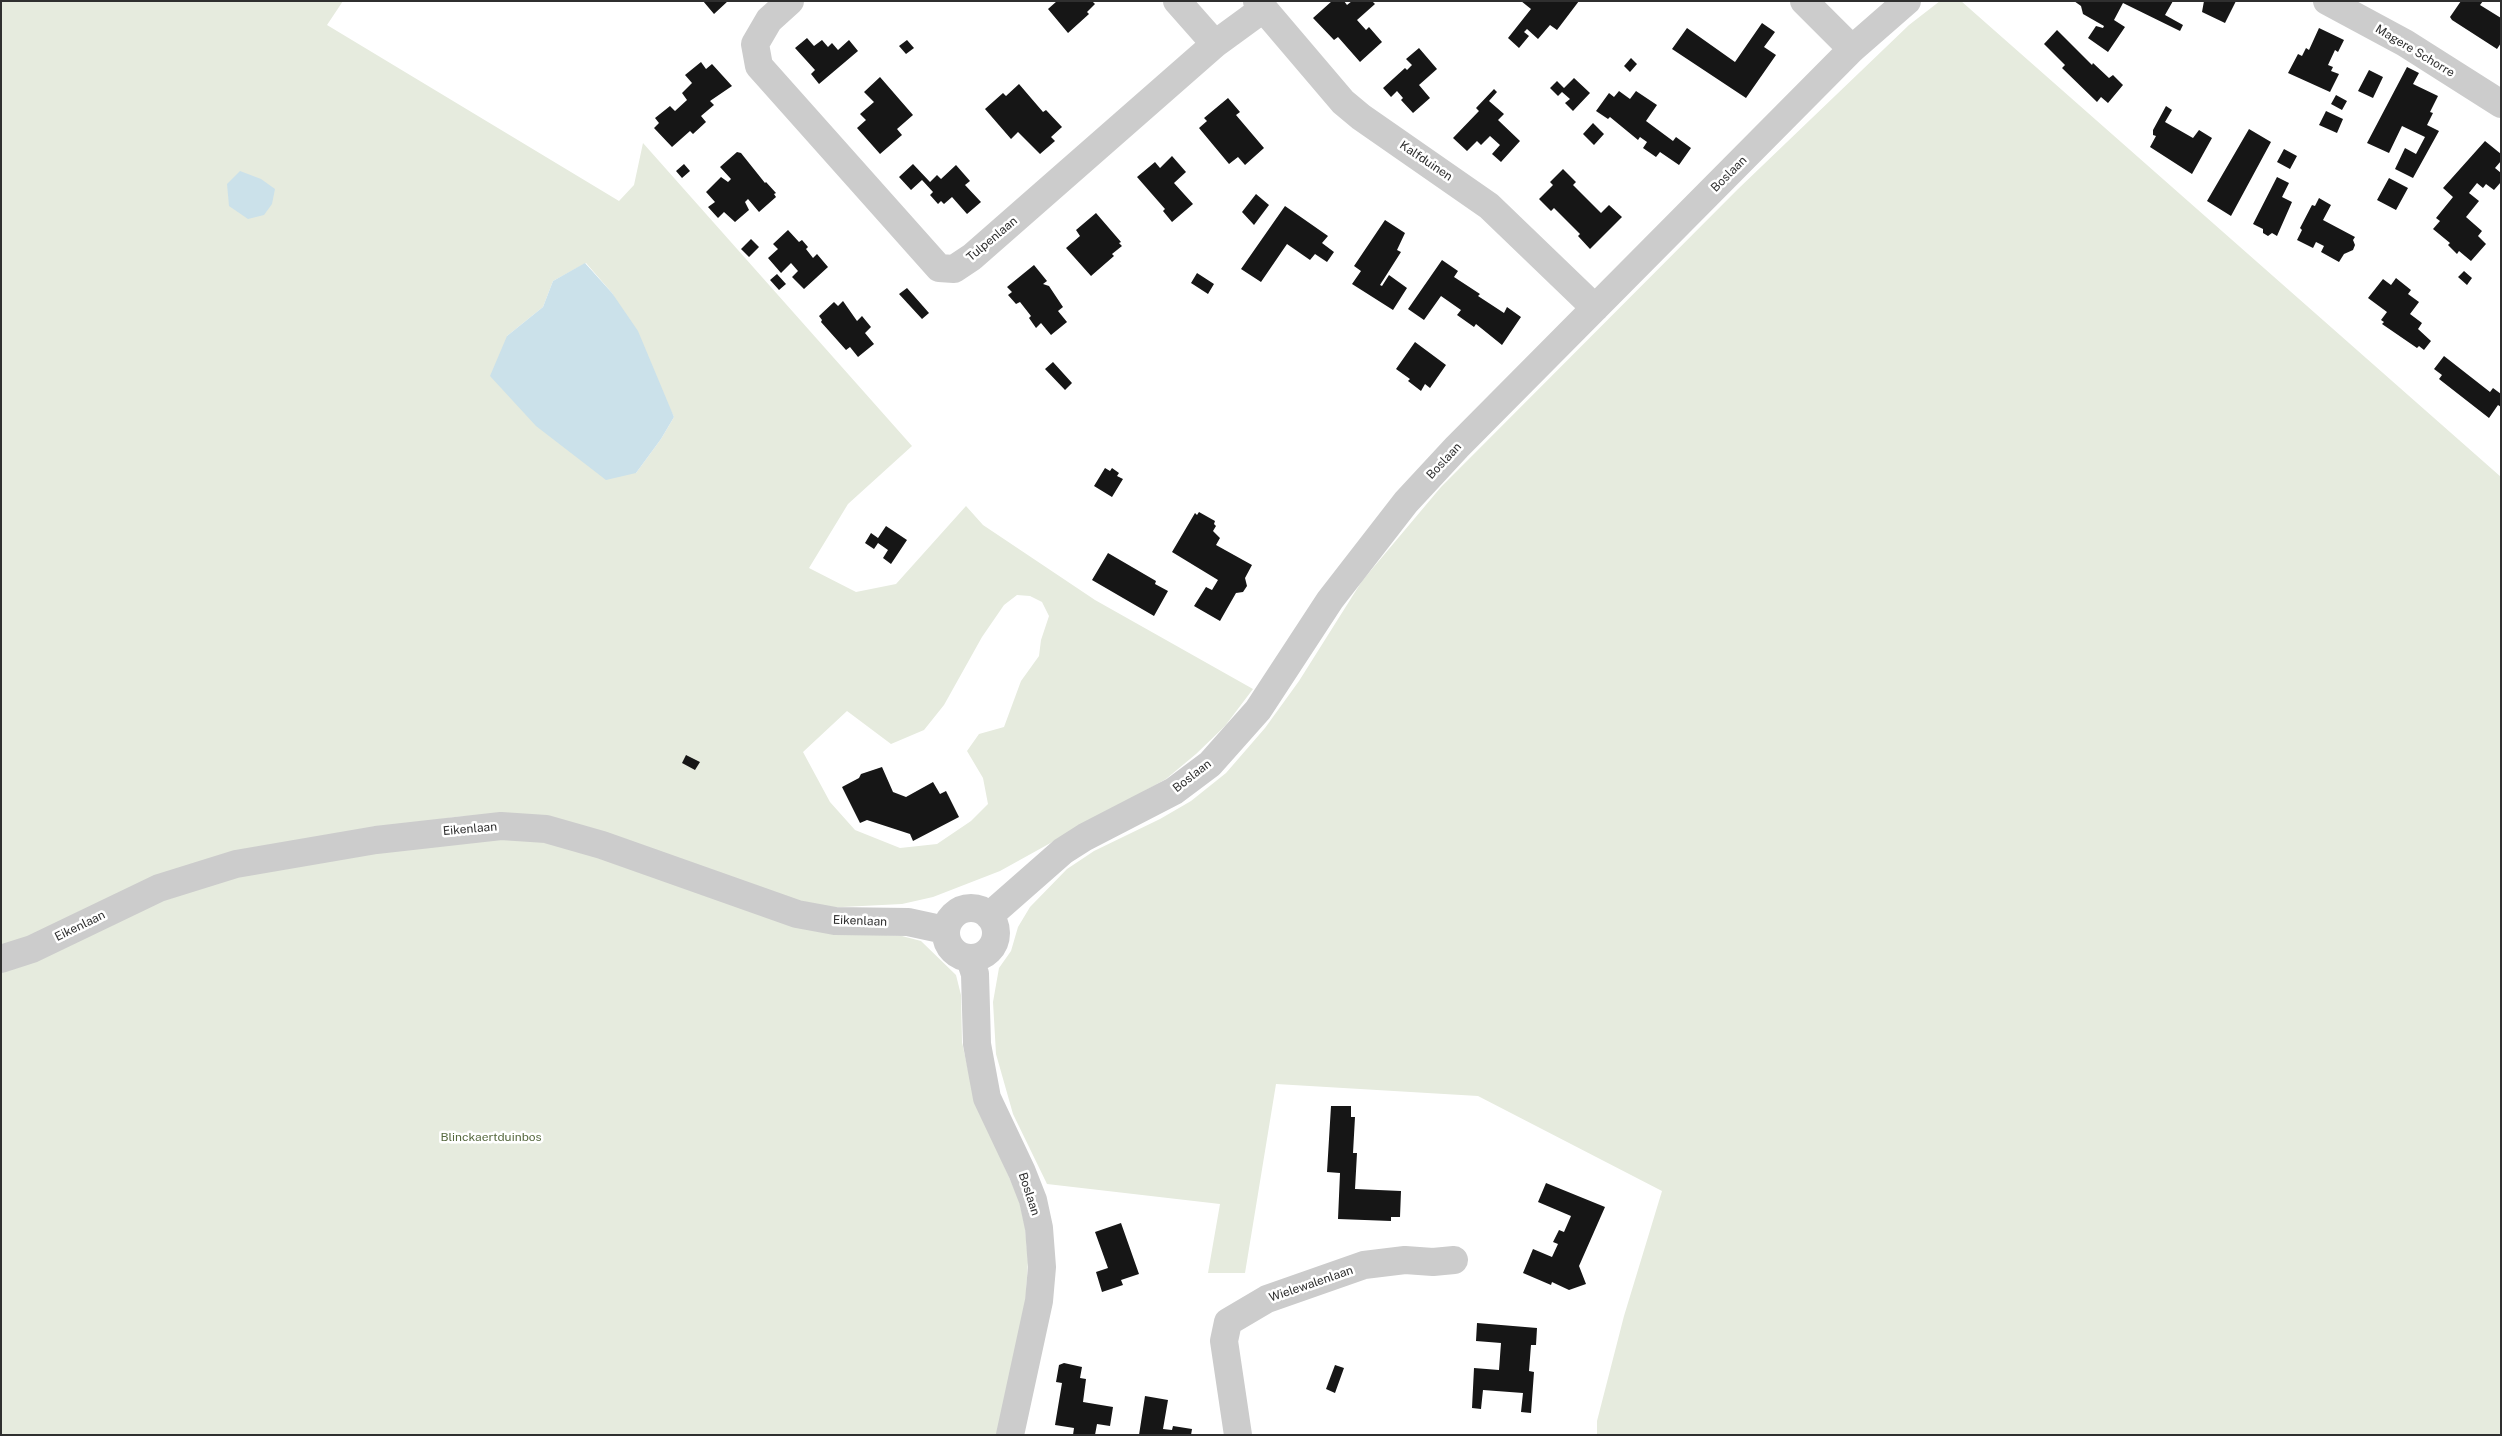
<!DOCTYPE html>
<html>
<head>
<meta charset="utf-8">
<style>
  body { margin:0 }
  #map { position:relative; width:2502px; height:1436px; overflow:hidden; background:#fff; font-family:"Public Sans",sans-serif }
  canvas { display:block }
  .frame { position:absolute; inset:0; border:2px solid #2f2f2f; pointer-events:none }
</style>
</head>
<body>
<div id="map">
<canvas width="2502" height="1436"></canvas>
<div class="frame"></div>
</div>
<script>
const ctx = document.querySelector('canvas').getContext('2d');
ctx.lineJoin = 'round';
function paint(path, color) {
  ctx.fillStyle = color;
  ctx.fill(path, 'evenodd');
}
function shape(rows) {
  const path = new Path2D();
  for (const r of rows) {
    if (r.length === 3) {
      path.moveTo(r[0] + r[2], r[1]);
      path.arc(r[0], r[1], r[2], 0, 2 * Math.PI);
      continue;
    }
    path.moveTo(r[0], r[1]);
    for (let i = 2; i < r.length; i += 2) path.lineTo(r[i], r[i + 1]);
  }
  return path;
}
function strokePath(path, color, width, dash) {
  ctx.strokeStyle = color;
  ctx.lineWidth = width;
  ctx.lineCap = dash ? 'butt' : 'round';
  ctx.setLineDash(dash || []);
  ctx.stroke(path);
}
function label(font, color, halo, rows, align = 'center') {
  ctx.font = font + ' "Public Sans",sans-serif';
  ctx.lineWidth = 5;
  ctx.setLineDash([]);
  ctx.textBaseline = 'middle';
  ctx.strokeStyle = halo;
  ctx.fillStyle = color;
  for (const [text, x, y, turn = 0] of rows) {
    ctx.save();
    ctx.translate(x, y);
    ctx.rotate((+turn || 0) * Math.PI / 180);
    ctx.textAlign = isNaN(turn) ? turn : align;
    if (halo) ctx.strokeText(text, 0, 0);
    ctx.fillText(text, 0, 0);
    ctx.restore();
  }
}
paint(shape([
  [1,1,343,1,327,25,619,201,634,185,643,143,912,446,848,504,809,568,856,592,896,584,966,506,983,525,1095,600,1253,689,1225,726,1196,754,1166,779,1000,871,933,897,902,904,822,908,505,814,455,817,370,830,1,953],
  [586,263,612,293,674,417,661,439,636,473,507,336,543,307,553,281],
  [1017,595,1030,596,1042,602,1049,616,1041,640,1039,656,1021,681,1004,727,979,734,967,751,983,778,988,804,971,821,937,844,900,848,855,830,830,802,803,752,847,711,891,744,924,730,944,705,982,637,1004,605],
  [1940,1,1961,1,2501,477,2501,1435,1597,1435,1597,1421,1624,1316,1662,1191,1478,1096,1276,1084,1245,1273,1208,1273,1220,1204,1047,1184,1013,1114,996,1054,993,1002,999,968,1011,951,1018,927,1030,907,1067,869,1094,851,1160,819,1191,801,1226,773,1265,728,1299,681,1362,581,1441,487,1738,189,1909,25],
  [466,839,544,840,832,932,902,936,921,941,956,975,961,995,962,1042,974,1097,1019,1200,1025,1227,1028,1261,1025,1310,998,1435,1,1435,1,972,119,918,197,886,234,875]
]), '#e6ebde');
paint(shape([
  [240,171,261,179,275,189,272,204,264,215,248,219,229,206,227,184],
  [585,263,612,293,638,331,674,417,661,439,636,473,606,480,536,426,490,376,507,336,543,307,553,281]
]), '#cbe1ea');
paint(shape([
  [703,1,728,1,714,14],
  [1057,1,1092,1,1095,4,1087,12,1089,14,1068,33,1048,9],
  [1332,1,1344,1,1347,5,1352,1,1372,1,1375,4,1357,20,1366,30,1369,27,1382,42,1360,62,1338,37,1334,40,1313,18],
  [1521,1,1579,1,1557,30,1550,25,1538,39,1527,29,1524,32,1529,36,1519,48,1508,38,1531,9],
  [2074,1,2173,1,2165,15,2183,25,2180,31,2123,3,2114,20,2125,27,2108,52,2088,38,2096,26,2103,28,2104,26,2083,14,2081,6],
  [2204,1,2236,1,2225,23,2202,12],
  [2461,1,2483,1,2480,5,2501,18,2501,43,2497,49,2452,20,2450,17],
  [1762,23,1775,32,1764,47,1776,55,1746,98,1672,49,1687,28,1735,62],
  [2319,28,2344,40,2338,52,2335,50,2328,65,2333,67,2331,71,2339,74,2330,92,2288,73,2298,54,2302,56,2306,48,2309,50],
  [2057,30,2092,65,2093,63,2109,78,2113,75,2123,85,2108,103,2101,97,2097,102,2062,68,2065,65,2044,44],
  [807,38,814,46,822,40,828,47,832,43,838,50,849,40,858,51,819,84,811,74,815,70,795,48],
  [907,40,914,48,906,54,899,46],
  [1419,48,1437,69,1419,85,1430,98,1413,113,1401,100,1403,98,1397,91,1391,97,1383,88,1405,68,1407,70,1412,65,1406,59],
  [1631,58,1637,64,1630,72,1624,66],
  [701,62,706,69,712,64,732,86,710,101,714,105,701,116,706,122,693,134,690,131,672,147,654,128,659,123,655,118,670,106,675,111,687,100,682,93,692,83,685,75],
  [2407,67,2419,73,2413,84,2438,96,2430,112,2433,113,2427,125,2439,131,2413,178,2395,169,2405,148,2416,154,2425,137,2402,126,2389,153,2367,143],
  [2369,70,2383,77,2373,98,2358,91],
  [880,77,913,115,897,129,902,135,880,154,857,128,866,120,860,114,874,102,864,92],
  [1574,78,1590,93,1573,111,1565,103,1570,99,1562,92,1558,96,1550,88,1557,81,1564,88],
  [1019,84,1043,112,1046,110,1062,127,1051,137,1055,141,1040,154,1018,132,1011,139,985,109,1003,93,1006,96],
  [1494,89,1497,92,1489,101,1504,114,1498,120,1520,141,1501,162,1492,154,1500,145,1490,136,1481,145,1477,141,1467,151,1453,138,1479,111,1476,108],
  [1619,91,1630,99,1636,91,1657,105,1646,121,1673,141,1676,137,1691,148,1679,165,1660,152,1656,157,1643,148,1647,142,1640,137,1638,140,1610,117,1608,119,1596,111,1609,93,1614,97],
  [2336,95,2347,101,2342,110,2331,104],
  [1228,98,1240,112,1236,115,1264,148,1245,165,1238,157,1229,164,1199,128,1207,121,1204,118],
  [2166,106,2172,110,2165,122,2193,138,2199,130,2212,138,2192,174,2150,147,2156,136,2153,135,2153,130],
  [2326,111,2343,119,2337,133,2319,125],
  [1593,123,1604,134,1594,145,1583,134],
  [2249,129,2271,142,2231,216,2207,201],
  [2485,141,2501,154,2501,161,2495,168,2501,173,2501,182,2494,190,2486,184,2483,188,2477,183,2469,193,2479,201,2466,217,2482,231,2478,236,2486,244,2471,261,2459,251,2457,254,2448,245,2450,243,2433,229,2440,221,2436,218,2453,197,2443,188],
  [2284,149,2297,156,2290,169,2277,162],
  [737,152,741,153,765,183,766,182,776,193,774,194,776,197,759,212,748,199,745,202,749,210,735,222,724,212,718,218,708,207,715,202,706,192,721,177,728,182,731,179,720,167],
  [1172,156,1186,172,1174,183,1193,204,1172,222,1163,211,1165,209,1137,177,1155,162,1160,168],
  [684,164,690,171,682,178,676,171],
  [913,164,930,182,937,175,941,179,956,165,970,181,965,185,981,202,967,214,952,197,944,204,941,201,938,204,930,195,933,192,922,180,911,190,899,177],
  [1563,169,1576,182,1573,185,1601,213,1609,205,1622,217,1590,249,1578,236,1580,234,1554,208,1551,211,1539,199,1553,185,1550,182],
  [2277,177,2289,183,2282,197,2292,202,2277,236,2272,233,2268,236,2263,233,2263,229,2253,224],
  [2389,178,2408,188,2396,210,2377,200],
  [1256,194,1269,205,1254,225,1242,212],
  [2319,198,2331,205,2323,220,2355,237,2353,240,2355,245,2353,250,2344,254,2339,262,2321,252,2324,246,2316,242,2313,248,2297,240,2302,230,2300,228,2312,205,2315,206],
  [1285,206,1328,236,1322,243,1334,252,1327,262,1315,254,1310,260,1287,244,1261,282,1241,269],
  [1096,213,1121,242,1119,243,1122,246,1112,254,1114,256,1091,276,1066,248,1080,236,1076,230],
  [1385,220,1405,233,1397,250,1401,252,1380,285,1382,286,1389,275,1407,288,1393,310,1352,284,1361,271,1354,266],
  [788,230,799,242,802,240,808,247,806,249,813,258,817,254,828,267,804,289,792,277,798,271,791,263,781,273,768,258,778,249,773,244],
  [751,239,759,247,749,257,741,249],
  [1442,260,1458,271,1454,277,1480,294,1478,296,1504,313,1507,307,1521,317,1502,345,1476,324,1474,327,1457,315,1461,310,1441,296,1424,320,1408,309],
  [1034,265,1047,281,1043,284,1049,286,1063,307,1058,311,1067,322,1051,335,1041,323,1036,328,1029,318,1031,316,1020,302,1016,304,1008,295,1012,292,1007,287],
  [2464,271,2472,278,2467,285,2458,277],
  [1197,273,1214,284,1208,294,1191,283],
  [777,274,786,284,779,290,770,280],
  [2396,278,2411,290,2408,294,2419,302,2410,314,2422,323,2418,329,2431,341,2424,350,2419,346,2417,348,2382,324,2384,322,2381,320,2387,312,2368,298,2383,279,2391,285],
  [907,288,929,313,922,319,899,294],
  [843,301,857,321,862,316,871,327,865,333,874,344,858,357,850,347,846,350,821,322,822,320,819,316,834,302,838,306],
  [1415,342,1446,365,1430,388,1425,384,1421,391,1408,381,1410,379,1396,369],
  [2444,356,2490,392,2493,388,2501,394,2501,407,2498,405,2489,418,2439,379,2442,375,2434,369],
  [1053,362,1072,383,1065,390,1045,369],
  [1105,468,1110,471,1112,468,1119,473,1117,476,1123,479,1112,497,1094,486],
  [1199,512,1215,521,1214,524,1216,526,1213,531,1220,538,1216,545,1252,565,1245,578,1247,586,1243,592,1236,593,1220,621,1194,606,1206,587,1212,590,1218,580,1172,552,1195,513,1197,515],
  [886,526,907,540,891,564,883,558,888,550,878,543,874,549,865,543,871,533,878,538],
  [1108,553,1156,581,1155,584,1168,591,1154,616,1092,580],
  [686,755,700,762,695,770,682,763],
  [882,767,893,792,906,797,933,782,940,794,946,791,959,817,913,841,910,834,867,820,860,823,842,787,859,778,861,774],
  [1331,1106,1351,1106,1351,1117,1355,1117,1353,1153,1357,1153,1355,1189,1401,1191,1400,1217,1391,1217,1391,1221,1338,1219,1340,1173,1327,1172],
  [1546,1183,1605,1207,1579,1266,1586,1284,1569,1290,1552,1282,1551,1285,1523,1273,1533,1249,1552,1257,1558,1244,1553,1242,1559,1230,1564,1232,1571,1216,1538,1202],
  [1121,1223,1139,1274,1121,1280,1123,1285,1102,1292,1096,1272,1108,1268,1095,1232],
  [1477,1323,1537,1328,1536,1345,1531,1345,1529,1371,1534,1372,1531,1413,1521,1412,1523,1393,1483,1390,1481,1409,1472,1408,1474,1368,1499,1370,1501,1343,1476,1341],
  [1064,1363,1082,1367,1080,1378,1086,1379,1083,1402,1113,1407,1110,1426,1097,1424,1095,1435,1073,1435,1074,1428,1055,1425,1062,1383,1056,1382,1059,1365],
  [1335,1365,1344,1368,1335,1393,1326,1389],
  [1145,1396,1168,1400,1163,1429,1172,1430,1173,1426,1192,1429,1191,1435,1139,1435]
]), '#161616');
strokePath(shape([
  [790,1,769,20,755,44,759,66,939,268,954,269,972,257,1215,44],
  [1177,1,1215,44,1263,9],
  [1257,1,1343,102,1361,117,1489,206,1595,308],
  [1804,1,1852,49],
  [2327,1,2405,43,2501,104],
  [971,933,25],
  [989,916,1063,851,1085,837,1174,791,1210,764,1258,710,1330,600,1406,502,1457,447,1852,49,1907,1],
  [1,959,32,949,159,888,236,864,376,840,501,826,546,829,602,845,797,914,835,921,908,922,945,930],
  [970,959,975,974,977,1044,987,1098,1022,1172,1033,1200,1039,1228,1042,1267,1039,1301,1010,1435],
  [1238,1435,1224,1341,1228,1322,1267,1299,1364,1265,1405,1260,1433,1262,1454,1260]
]), '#ccc', 28);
label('12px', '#2f2f2f', '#fff', [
  ["Magere Schorre",2415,51,31],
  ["Kalfduinen",1426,161,34],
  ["Boslaan",1729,174,-45],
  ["Tulpenlaan",992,239,-40],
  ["Boslaan",1444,461,-47],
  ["Boslaan",1192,776,-38],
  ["Eikenlaan",470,829,-5],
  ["Eikenlaan",860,921,2],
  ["Eikenlaan",80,926,-26],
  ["Boslaan",1029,1194,72],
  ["Wielewalenlaan",1311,1284,-19]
]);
label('12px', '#56693f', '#fff', [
  ["Blinckaertduinbos",491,1137]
]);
</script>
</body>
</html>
